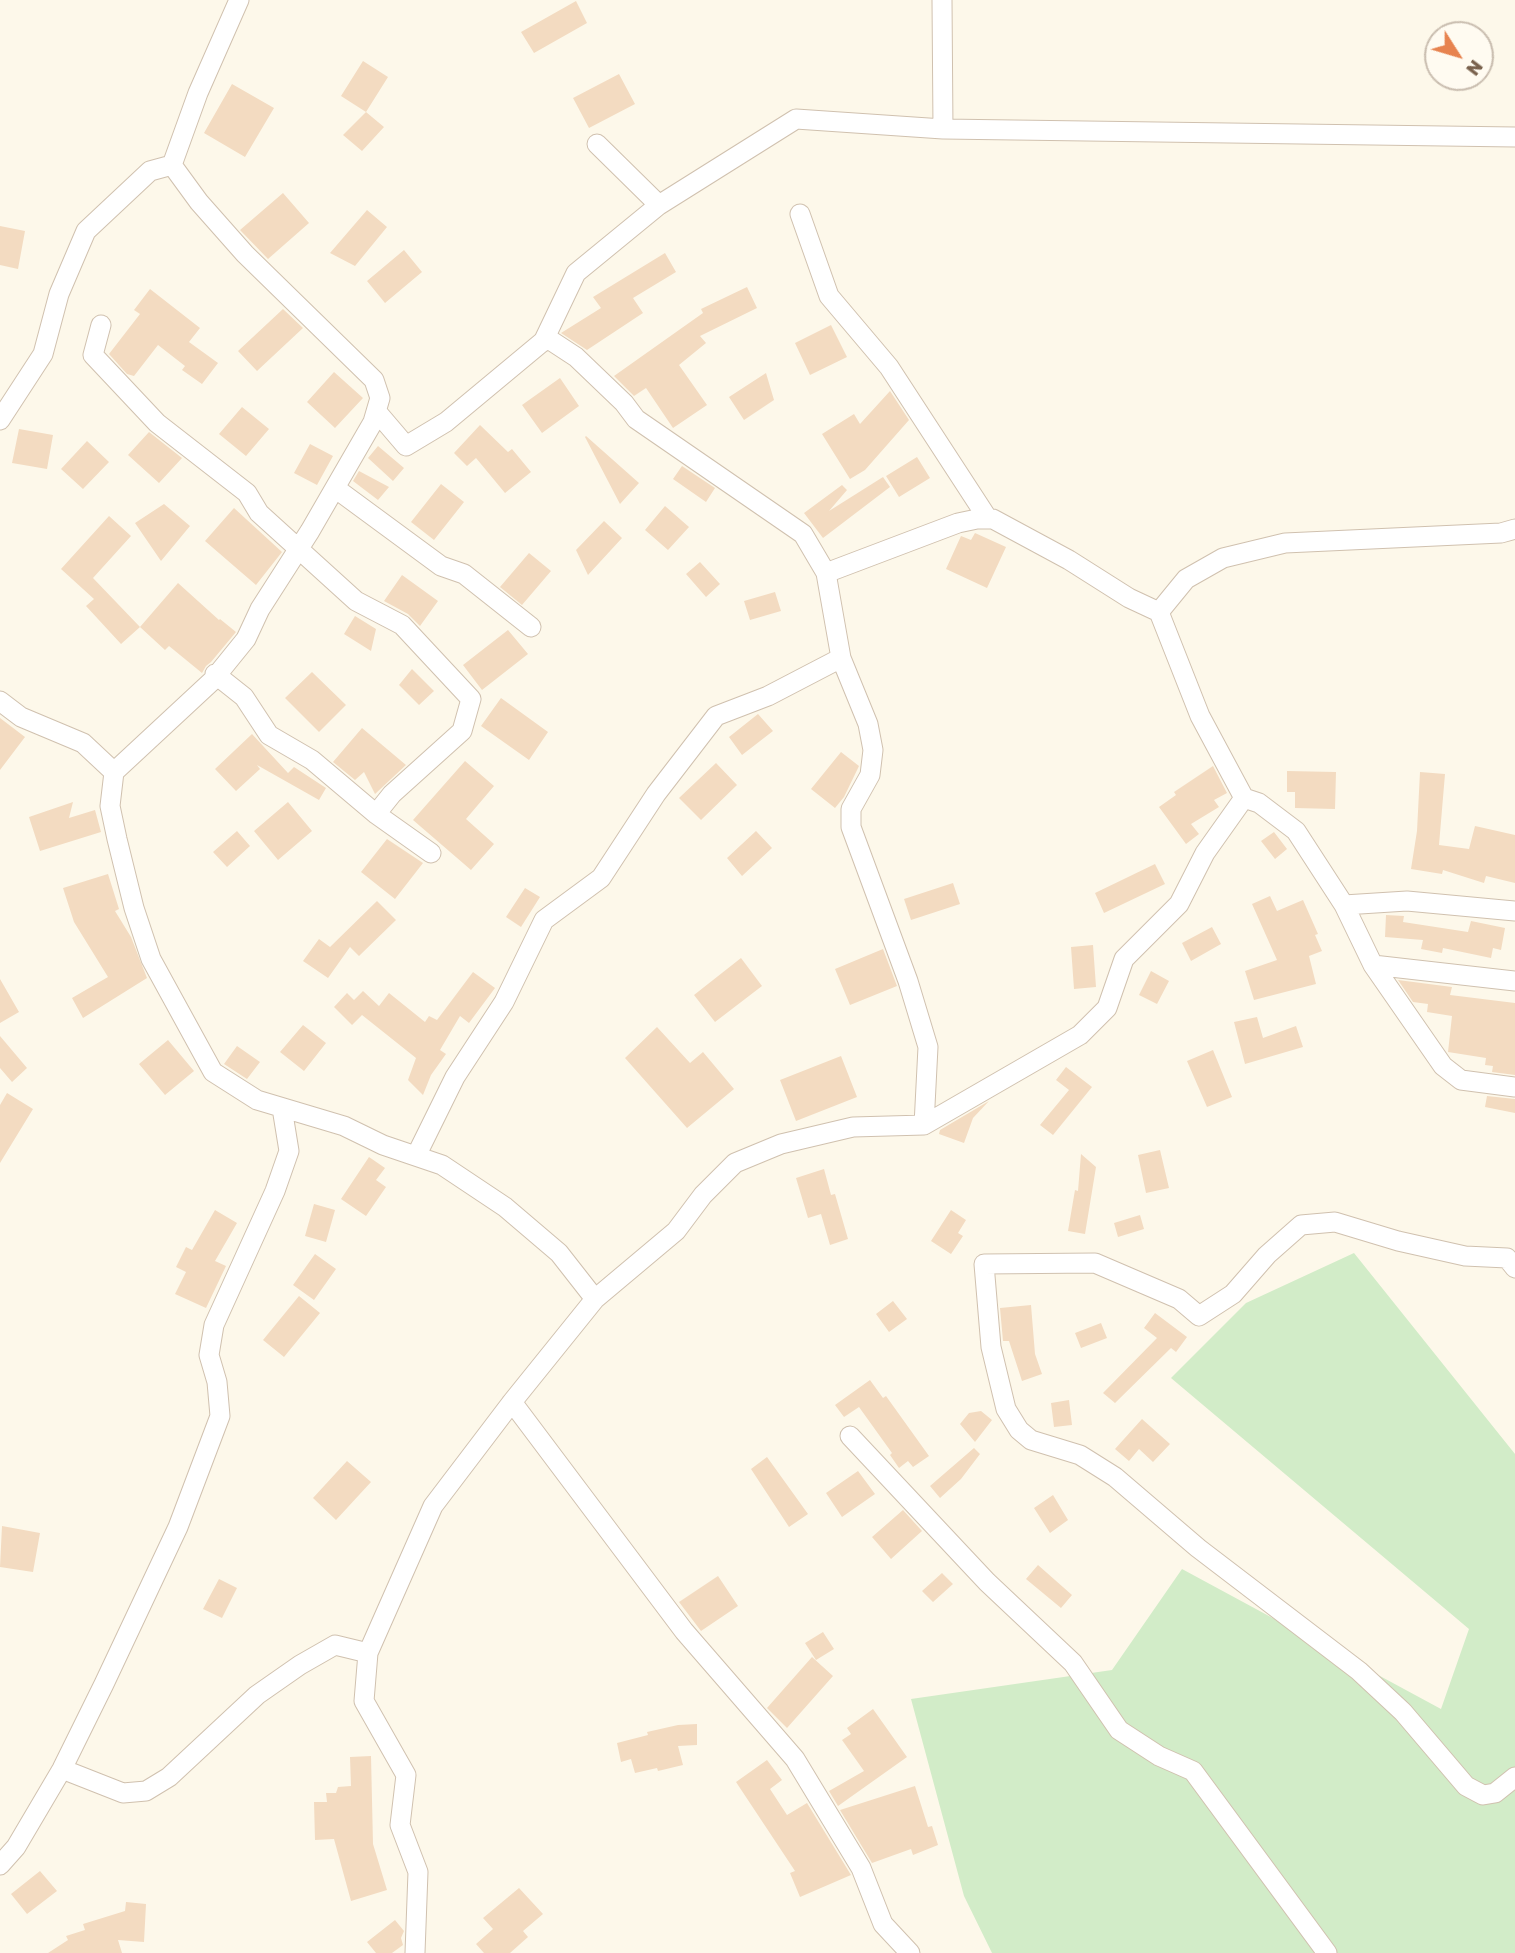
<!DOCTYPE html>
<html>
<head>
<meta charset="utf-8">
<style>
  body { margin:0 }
  #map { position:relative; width:1515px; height:1953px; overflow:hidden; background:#fdf8ea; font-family:Rubik,sans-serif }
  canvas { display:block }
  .north { position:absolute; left:1424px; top:21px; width:70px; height:70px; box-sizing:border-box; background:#fffbf1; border:2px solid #c9bdaf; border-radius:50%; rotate:127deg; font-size:19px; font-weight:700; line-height:28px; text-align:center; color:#79614c }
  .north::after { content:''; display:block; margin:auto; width:24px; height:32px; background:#e7834f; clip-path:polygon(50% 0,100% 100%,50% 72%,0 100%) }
</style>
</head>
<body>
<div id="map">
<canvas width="1515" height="1953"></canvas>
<div class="north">N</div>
</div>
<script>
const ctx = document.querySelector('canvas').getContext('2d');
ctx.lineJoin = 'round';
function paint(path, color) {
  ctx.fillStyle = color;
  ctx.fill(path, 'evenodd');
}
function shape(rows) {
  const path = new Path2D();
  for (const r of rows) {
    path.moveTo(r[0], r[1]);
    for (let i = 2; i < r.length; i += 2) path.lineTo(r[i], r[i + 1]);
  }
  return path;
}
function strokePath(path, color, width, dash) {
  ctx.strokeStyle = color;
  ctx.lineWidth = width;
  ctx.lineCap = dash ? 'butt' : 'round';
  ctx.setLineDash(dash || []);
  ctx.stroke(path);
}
paint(shape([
  [1354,1253,1515,1454,1515,1953,992,1953,964,1896,911,1699,1112,1670,1182,1569,1441,1709,1469,1629,1171,1378,1246,1303]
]), '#d2ecc8');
paint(shape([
  [576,1,587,23,534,53,521,32],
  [363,61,388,77,366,112,341,96],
  [619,74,635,104,589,128,573,98],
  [232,84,274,108,245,157,204,133],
  [366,112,384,127,362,151,343,135],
  [283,193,309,223,268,259,240,230],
  [367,210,387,227,355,266,330,253],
  [0,226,25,231,18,269,0,265],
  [404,250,422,272,385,303,367,281],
  [665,253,676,272,633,298,643,313,587,350,561,333,601,308,593,297],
  [747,287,757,308,700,336,706,343,679,365,707,405,673,428,646,388,634,396,614,376,703,313,701,309],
  [150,289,200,328,189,342,218,363,202,384,182,370,185,366,158,345,134,376,127,374,109,354,140,314,134,310],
  [283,309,303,328,257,371,238,351],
  [831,325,847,357,810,375,795,343],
  [334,372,363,398,335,428,307,402],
  [766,373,774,400,744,420,729,397],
  [560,378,579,406,542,433,522,405],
  [890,391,909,420,865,470,850,479,822,434,854,414,860,424],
  [242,407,269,429,246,456,219,434],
  [480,425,508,452,512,449,531,472,505,493,476,458,467,466,454,453],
  [19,429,53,435,47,469,12,463],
  [149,432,182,458,159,483,128,455],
  [586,436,639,483,620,504,585,437],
  [87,441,109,462,83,489,61,469],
  [310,444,333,456,317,485,294,473],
  [378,446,404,468,393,481,368,458],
  [917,457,930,478,899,497,886,476],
  [682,466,715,488,706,502,673,479],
  [359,471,389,487,378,500,353,481],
  [883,477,890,487,823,538,804,513,842,485,847,490,829,511],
  [441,484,464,502,434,540,411,522],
  [164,504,190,526,161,561,135,523],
  [665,506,689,527,668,550,645,530],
  [234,508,282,552,256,585,205,541],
  [109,516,131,536,93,578,140,627,121,644,86,606,94,599,61,569],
  [604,521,622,538,588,575,576,550],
  [975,533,1006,547,987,588,946,569,961,536,971,540],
  [529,553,551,571,522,605,500,587],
  [700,562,720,584,706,597,686,574],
  [402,575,438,601,420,626,408,614,384,601],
  [178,583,219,620,220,619,236,632,211,662,206,666,202,673,169,646,165,650,140,627],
  [775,592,781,611,750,620,744,601],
  [355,616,376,629,371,651,344,634],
  [508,630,528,654,482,690,463,665],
  [412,669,434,691,419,705,399,685],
  [312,672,346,705,319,732,285,698],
  [501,698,548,732,529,760,481,726],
  [758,714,773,731,742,755,729,737],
  [0,718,25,737,0,770],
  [362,728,406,765,375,794,364,772,355,780,333,762],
  [252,734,288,773,294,767,326,788,319,800,257,765,260,769,236,791,215,769],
  [841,752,859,766,844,797,835,808,811,789],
  [465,761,494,786,466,819,494,844,471,870,413,820],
  [716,763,737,785,701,820,679,798],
  [1213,766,1227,793,1214,800,1219,807,1191,824,1199,834,1186,844,1159,807,1176,795,1174,792],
  [1287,771,1336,772,1335,809,1295,808,1295,792,1287,792],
  [1420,772,1445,774,1439,845,1469,849,1475,826,1515,835,1515,883,1486,876,1484,883,1443,870,1442,874,1411,869,1417,831],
  [73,802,69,818,95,810,101,832,40,851,29,817],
  [288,802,312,831,278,860,254,831],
  [237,831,250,846,227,867,213,852],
  [756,831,772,848,742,876,727,858],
  [1274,832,1287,849,1275,859,1261,841],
  [387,839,423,863,395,899,361,872],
  [1155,864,1165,884,1104,913,1095,893],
  [108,874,119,909,115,911,131,937,147,978,83,1018,72,998,108,977,74,922,63,888],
  [953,883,960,904,911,920,904,899],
  [525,888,540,897,521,927,506,917],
  [1270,896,1277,911,1303,900,1318,934,1315,935,1322,951,1309,956,1316,984,1254,1000,1245,971,1277,960,1252,904],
  [377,901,396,920,359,956,350,947,328,978,303,961,319,939,330,947],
  [1386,915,1404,916,1403,922,1468,932,1471,921,1505,928,1501,950,1493,948,1491,958,1443,948,1442,953,1421,949,1423,940,1385,937],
  [1212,927,1221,944,1191,961,1182,943],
  [1093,945,1096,987,1074,989,1071,947],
  [883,949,897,986,850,1005,835,969],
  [741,958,762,986,715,1022,694,995],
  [1151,971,1169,981,1157,1004,1139,995],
  [473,972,495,988,469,1023,460,1016,440,1050,446,1054,431,1075,423,1095,408,1080,416,1058,362,1015,352,1025,334,1007,347,993,354,1000,363,991,379,1006,389,993,425,1022,429,1016,437,1020],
  [0,979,19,1012,0,1023],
  [1398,980,1452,987,1450,995,1515,1003,1515,1075,1492,1072,1493,1066,1485,1065,1486,1058,1448,1052,1452,1016,1427,1012,1428,1004,1413,1002],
  [1257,1017,1263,1038,1296,1026,1303,1047,1245,1064,1234,1022],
  [303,1025,326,1043,304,1071,280,1052],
  [657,1027,690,1063,703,1052,734,1089,687,1128,625,1058],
  [0,1036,27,1068,12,1082,0,1068],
  [168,1040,194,1071,165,1095,139,1064],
  [237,1046,260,1062,247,1079,224,1064],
  [1213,1050,1232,1097,1207,1107,1187,1061],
  [841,1056,857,1097,796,1121,780,1080],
  [1066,1067,1092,1087,1053,1135,1040,1125,1069,1090,1056,1080],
  [7,1093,33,1109,0,1163,0,1105],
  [1487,1096,1515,1099,1515,1113,1485,1107],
  [989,1101,973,1118,964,1143,939,1134,940,1130],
  [1160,1150,1169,1188,1146,1193,1138,1155],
  [1081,1154,1096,1167,1085,1234,1068,1231,1075,1190,1078,1191],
  [369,1157,385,1168,376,1180,386,1187,366,1216,341,1199],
  [824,1169,831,1195,835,1194,848,1239,830,1245,821,1214,808,1218,796,1178],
  [314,1204,335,1210,326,1242,305,1236],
  [215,1210,237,1223,215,1261,226,1266,206,1308,175,1294,186,1272,176,1267,186,1247,192,1250],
  [951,1210,966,1220,958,1233,963,1236,951,1254,931,1241],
  [1140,1215,1144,1229,1118,1237,1114,1223],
  [315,1254,336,1269,314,1300,293,1285],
  [299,1296,320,1313,284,1357,263,1340],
  [893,1301,907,1319,889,1332,876,1314],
  [1031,1305,1035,1354,1042,1374,1022,1381,1009,1341,1003,1341,1000,1308],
  [1155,1313,1187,1337,1176,1352,1171,1348,1115,1403,1103,1393,1157,1338,1144,1328],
  [1101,1323,1107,1338,1081,1348,1075,1333],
  [870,1380,883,1398,886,1396,929,1456,913,1467,908,1461,899,1468,890,1455,892,1453,859,1407,844,1417,835,1405],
  [1069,1400,1072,1425,1054,1427,1051,1403],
  [981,1411,992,1420,975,1442,960,1424,969,1413],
  [1142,1419,1170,1444,1153,1462,1139,1449,1129,1461,1115,1449],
  [974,1448,980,1454,961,1479,940,1498,930,1486],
  [767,1457,808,1514,789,1527,751,1469],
  [347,1461,371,1482,336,1520,313,1498],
  [858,1471,875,1494,842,1517,826,1493],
  [1053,1495,1068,1520,1050,1533,1034,1508],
  [903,1510,922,1531,891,1559,872,1537],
  [2,1526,40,1533,33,1572,0,1567],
  [1038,1565,1072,1595,1061,1608,1026,1579],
  [942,1573,953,1584,933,1602,922,1591],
  [718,1576,738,1606,701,1631,679,1602],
  [219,1579,237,1588,222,1618,203,1609],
  [823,1632,834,1649,816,1660,805,1643],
  [812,1657,833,1676,787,1728,767,1708],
  [873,1709,907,1757,838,1806,829,1791,864,1771,842,1740,851,1734,847,1728],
  [697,1724,697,1745,678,1746,683,1765,658,1771,657,1768,635,1773,631,1759,621,1762,617,1743,648,1735,647,1732,678,1725],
  [371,1756,373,1844,387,1890,351,1901,334,1839,315,1840,314,1802,327,1802,326,1793,336,1793,338,1787,351,1786,350,1757],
  [767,1760,782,1780,770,1789,787,1815,807,1803,851,1875,800,1897,790,1873,795,1871,736,1782],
  [915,1786,928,1827,932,1826,938,1845,913,1855,911,1849,872,1863,840,1810],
  [40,1871,57,1891,27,1914,11,1894],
  [519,1888,543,1914,523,1931,528,1937,510,1953,484,1953,476,1944,493,1929,483,1918],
  [126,1902,146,1904,144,1942,118,1940,122,1953,48,1953,68,1940,66,1936,85,1930,83,1924,125,1911],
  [395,1920,404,1931,401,1938,403,1945,392,1953,376,1953,367,1942]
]), '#f3dbc1');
const street = shape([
  [942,0,943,129],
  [597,144,659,205],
  [172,165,199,202,245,254,374,380,380,398,373,422,310,531,260,609,246,639,212,681,114,772,110,806,117,839,134,908,151,959,213,1072,257,1100,344,1126,383,1145,442,1165,505,1207,559,1253,595,1299],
  [172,165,198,93,239,0],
  [800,214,829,296,889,367,988,519],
  [101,325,93,355,157,423,247,493,259,513,356,601,402,625,471,699,462,731,392,794,376,814,312,760,269,735,244,697,215,674],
  [543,342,576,273,659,205,796,119,943,129,1515,137],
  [377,412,406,446,446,422,547,338,576,357,624,403,636,419,803,534,826,573,841,658,868,724,873,750,870,775,851,809,851,827,908,981,928,1047,924,1125],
  [0,420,43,354,59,294,86,231,150,171,172,165],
  [335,488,441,566,464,574,531,627],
  [826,573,958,523,977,519,993,519,1069,560,1129,598,1159,612,1200,716,1244,798,1259,803,1296,831,1344,905,1407,901,1515,911],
  [1159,612,1186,579,1223,558,1285,543,1501,533,1515,529],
  [0,701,21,717,83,743,114,772],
  [376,814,431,853],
  [1344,905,1373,965,1443,1066,1461,1080,1515,1087],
  [1373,965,1515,981],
  [417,1154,455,1077,504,1002,544,920,601,878,656,794,716,716,768,696,841,658],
  [1515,1268,1507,1258,1465,1256,1398,1241,1335,1222,1301,1225,1267,1255,1233,1294,1199,1316,1179,1299,1095,1263,984,1264,991,1347,1006,1409,1019,1430,1031,1440,1080,1455,1115,1477,1198,1548,1359,1671,1403,1712,1466,1786,1483,1795,1495,1793,1515,1777],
  [512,1402,684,1631,795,1759,861,1868,883,1924,910,1953],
  [850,1436,987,1582,1073,1663,1119,1730,1159,1756,1193,1771,1327,1953],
  [62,1769,123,1793,146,1791,169,1777,257,1695,300,1665,335,1645,368,1653],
  [0,1865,16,1847,62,1769,104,1684,178,1527,220,1416,217,1382,209,1355,214,1325,275,1191,289,1151,282,1108],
  [415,1953,418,1872,400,1825,406,1775,364,1701,368,1653,433,1506,512,1402,595,1299,676,1231,703,1195,735,1163,781,1144,853,1127,924,1125,1080,1035,1107,1008,1124,959,1179,904,1205,853,1244,798]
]);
strokePath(street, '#d0c1af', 21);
strokePath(street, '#fff', 19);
</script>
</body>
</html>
